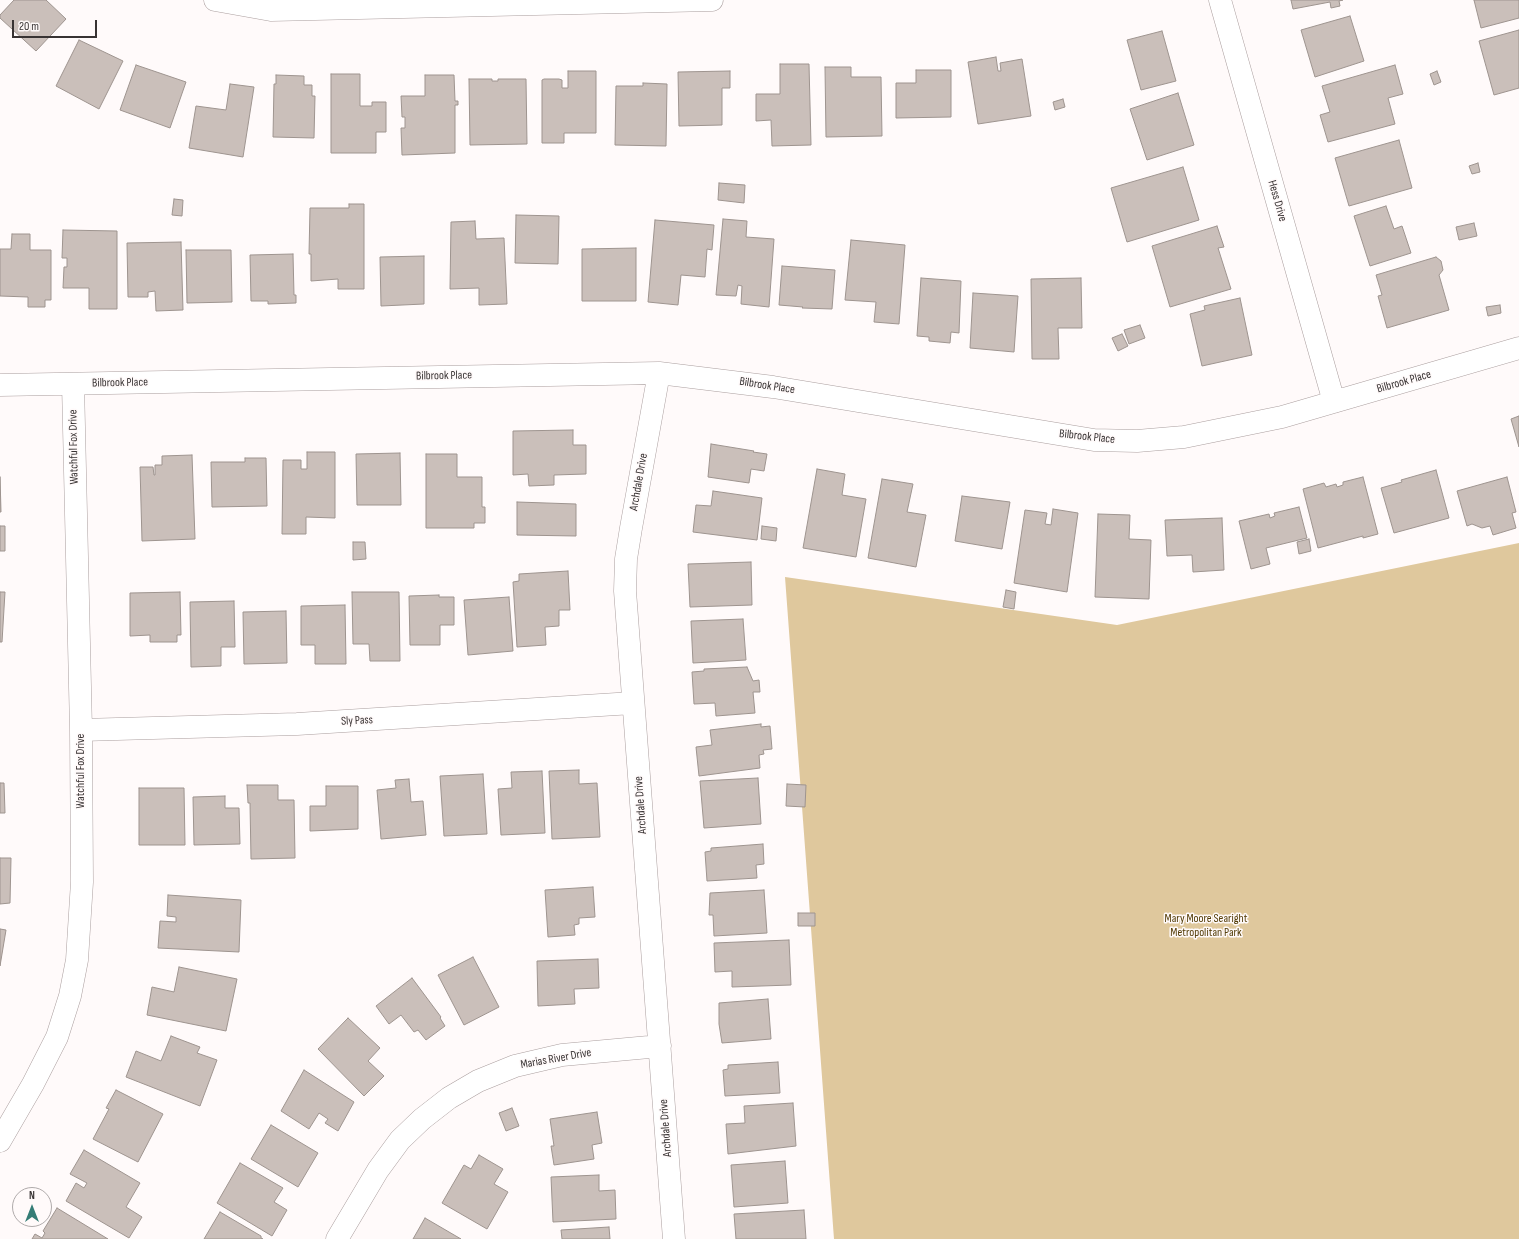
<!DOCTYPE html>
<html>
<head>
<meta charset="utf-8">
<style>
  body { margin:0 }
  #map { position:relative; width:1519px; height:1239px; overflow:hidden; background:#fffafa; font-family:"Sofia Sans Condensed",sans-serif }
  canvas { display:block }
  .north { position:absolute; left:12px; top:1187px; width:40px; height:40px; box-sizing:border-box; background:#fffafa; border:1px solid #afaaaa; border-radius:50%; rotate:0deg; font-size:11px; font-weight:700; line-height:16px; text-align:center; color:#383333 }
  .north::after { content:''; display:block; margin:auto; width:14px; height:18px; background:#357d76; clip-path:polygon(50% 0,100% 100%,50% 72%,0 100%) }
  .scale { position:absolute; left:12px; top:20px; width:85px; height:18px; box-sizing:border-box; border:2px solid #383333; border-top:0; padding-left:5px; font-size:12px; line-height:14px; white-space:nowrap; color:#383333; -webkit-text-stroke:3px #fffafa; paint-order:stroke }
</style>
</head>
<body>
<div id="map">
<canvas width="1519" height="1239"></canvas>
<div class="north">N</div>
<div class="scale">20 m</div>
</div>
<script>
const ctx = document.querySelector('canvas').getContext('2d');
ctx.lineJoin = 'round';
function paint(path, color) {
  ctx.fillStyle = color;
  ctx.fill(path, 'evenodd');
}
function shape(rows) {
  const path = new Path2D();
  for (const r of rows) {
    path.moveTo(r[0], r[1]);
    for (let i = 2; i < r.length; i += 2) path.lineTo(r[i], r[i + 1]);
  }
  return path;
}
function strokePath(path, color, width, dash) {
  ctx.strokeStyle = color;
  ctx.lineWidth = width;
  ctx.lineCap = dash ? 'butt' : 'round';
  ctx.setLineDash(dash || []);
  ctx.stroke(path);
}
function label(font, color, halo, rows, align = 'center') {
  ctx.font = font + ' "Sofia Sans Condensed",sans-serif';
  ctx.lineWidth = 3;
  ctx.setLineDash([]);
  ctx.textBaseline = 'middle';
  ctx.strokeStyle = halo;
  ctx.fillStyle = color;
  for (const [text, x, y, turn = 0] of rows) {
    ctx.save();
    ctx.translate(x, y);
    ctx.rotate((+turn || 0) * Math.PI / 180);
    ctx.textAlign = isNaN(turn) ? turn : align;
    if (halo) ctx.strokeText(text, 0, 0);
    ctx.fillText(text, 0, 0);
    ctx.restore();
  }
}
paint(shape([
  [1519,543,1519,1239,834,1239,785,577,1117,625]
]), '#dfc89d');
const building = shape([
  [14,0,46,0,66,19,36,51,0,18,0,15,14,0],
  [1291,0,1343,0,1339,1,1340,6,1331,8,1330,2,1293,9,1291,0],
  [1474,0,1519,0,1519,18,1481,28,1474,0],
  [1350,16,1364,61,1315,77,1301,30,1350,16],
  [1519,30,1519,88,1494,95,1479,41,1519,30],
  [1162,31,1176,81,1141,90,1127,40,1162,31],
  [79,40,123,61,99,109,56,86,79,40],
  [996,57,998,71,1001,71,1000,63,1022,59,1031,116,978,124,968,62,996,57],
  [780,64,809,64,811,145,772,146,771,120,756,121,756,94,780,94,780,64],
  [136,65,186,82,170,128,120,110,136,65],
  [1395,65,1403,94,1388,98,1395,124,1328,142,1320,115,1330,112,1322,86,1395,65],
  [825,67,851,67,851,77,881,77,882,136,826,137,825,67],
  [916,70,951,70,951,117,896,118,896,83,916,83,916,70],
  [568,71,596,71,596,133,564,133,564,143,542,143,542,80,544,79,559,79,562,80,562,88,568,88,568,71],
  [730,71,730,88,722,88,722,125,679,126,678,72,730,71],
  [1437,71,1441,82,1434,85,1430,74,1437,71],
  [331,74,360,74,360,106,372,106,372,102,386,102,386,132,376,132,376,153,331,153,331,74],
  [276,75,304,76,304,85,312,85,312,96,315,96,314,138,273,137,274,84,276,84,276,75],
  [425,75,454,75,455,101,458,101,458,105,455,105,455,153,402,155,401,128,405,128,405,117,402,117,401,96,425,96,425,75],
  [469,79,492,79,492,81,498,81,498,79,526,79,527,144,470,145,469,79],
  [643,83,667,84,666,146,615,145,616,86,643,86,643,83],
  [230,84,254,87,243,157,189,148,196,106,226,110,230,84],
  [1178,93,1194,145,1147,160,1130,109,1178,93],
  [1063,99,1065,107,1055,110,1053,102,1063,99],
  [1399,140,1412,188,1349,206,1335,158,1399,140],
  [1478,163,1480,172,1472,174,1469,166,1478,163],
  [1183,167,1199,220,1127,242,1111,188,1183,167],
  [719,183,745,185,744,203,718,200,719,183],
  [174,199,183,200,182,216,172,215,174,199],
  [349,204,364,204,364,289,338,289,338,279,311,281,311,254,309,254,310,208,349,208,349,204],
  [1386,206,1394,229,1402,226,1411,253,1370,266,1354,216,1386,206],
  [516,215,559,216,558,264,515,263,516,215],
  [723,219,747,221,746,237,774,239,769,307,741,304,742,286,738,285,736,296,716,295,723,219],
  [655,220,714,225,712,250,707,249,705,277,681,275,678,305,648,302,655,220],
  [475,221,476,239,504,238,507,304,479,305,479,288,450,289,451,222,475,221],
  [1474,223,1477,236,1459,240,1456,227,1474,223],
  [1217,226,1224,247,1218,248,1231,289,1170,307,1152,246,1217,226],
  [63,230,117,231,117,309,89,309,89,288,63,288,64,267,67,267,67,258,62,258,63,230],
  [12,234,30,234,30,250,51,250,51,300,45,300,45,307,28,307,28,297,0,296,0,249,11,249,12,234],
  [851,240,905,245,899,324,874,322,876,302,845,300,851,240],
  [181,242,183,310,156,311,155,291,148,292,148,297,128,297,127,243,181,242],
  [636,248,636,301,582,301,582,249,636,248],
  [186,250,231,250,232,302,187,303,186,250],
  [293,254,294,295,296,295,296,303,268,304,268,301,251,301,250,255,293,254],
  [424,256,424,304,381,306,380,257,424,256],
  [1436,257,1441,261,1443,270,1439,275,1449,310,1387,328,1378,296,1382,295,1376,275,1436,257],
  [782,266,835,270,832,309,802,308,803,307,779,305,782,266],
  [921,278,961,281,959,333,951,332,950,343,929,341,929,337,917,336,921,278],
  [1081,278,1082,328,1058,328,1059,359,1032,359,1031,279,1081,278],
  [973,293,1018,296,1014,352,970,348,973,293],
  [1240,298,1252,355,1202,366,1190,314,1205,310,1204,306,1240,298],
  [1500,305,1501,313,1488,316,1486,307,1500,305],
  [1140,325,1145,338,1129,344,1124,330,1140,325],
  [1122,334,1128,346,1118,351,1112,338,1122,334],
  [1519,416,1519,447,1511,419,1519,416],
  [573,430,573,445,586,445,586,474,554,475,554,485,529,486,528,474,513,475,513,431,573,430],
  [711,444,754,451,753,452,767,454,764,471,751,469,749,483,708,477,711,444],
  [307,452,335,452,335,518,306,517,306,534,282,534,283,460,301,460,301,469,307,469,307,452],
  [400,453,401,505,357,505,356,454,400,453],
  [426,454,457,454,457,477,482,477,482,507,485,507,485,523,474,523,474,528,426,528,426,454],
  [192,455,195,539,142,541,140,467,153,467,154,475,155,475,155,465,162,465,162,456,192,455],
  [245,458,266,458,267,506,212,507,211,462,245,462,245,458],
  [817,469,845,474,842,495,866,499,856,557,803,548,817,469],
  [1436,470,1449,518,1394,533,1381,488,1402,482,1401,480,1436,470],
  [0,477,1,512,0,512,0,477],
  [1363,477,1378,534,1363,538,1363,536,1318,548,1303,489,1324,483,1326,487,1336,484,1337,487,1343,485,1343,482,1363,477],
  [1507,477,1516,512,1512,513,1516,528,1493,535,1490,526,1482,528,1472,524,1467,526,1457,491,1507,477],
  [882,479,913,484,907,512,926,515,916,567,868,558,882,479],
  [713,491,762,498,757,540,693,532,696,505,711,506,713,491],
  [962,496,1010,502,1002,549,955,541,962,496],
  [517,502,576,504,576,536,517,535,517,502],
  [1299,507,1307,538,1266,548,1270,564,1251,569,1239,521,1269,514,1270,518,1275,516,1274,513,1299,507],
  [1053,509,1078,513,1067,592,1014,583,1025,510,1047,513,1045,524,1051,525,1053,509],
  [1098,514,1130,515,1129,539,1151,540,1149,599,1095,597,1098,514],
  [1222,518,1224,570,1193,572,1192,555,1167,556,1165,520,1222,518],
  [0,526,5,526,5,551,0,551,0,526],
  [762,526,777,528,776,541,761,539,762,526],
  [1309,539,1311,551,1299,554,1297,542,1309,539],
  [353,542,365,542,366,559,353,560,353,542],
  [751,562,752,605,690,607,688,564,751,562],
  [568,571,570,610,559,610,559,626,545,627,546,645,517,647,513,582,519,581,519,574,568,571],
  [1006,590,1016,592,1014,609,1003,607,1006,590],
  [0,592,5,592,2,642,0,642,0,592],
  [180,592,181,635,177,635,177,642,150,642,150,635,130,636,130,593,180,592],
  [352,592,399,592,400,661,370,661,369,644,353,644,352,592],
  [439,595,439,597,454,597,454,625,440,625,440,645,410,645,409,596,439,595],
  [509,597,513,651,468,655,464,600,509,597],
  [234,601,235,647,221,647,221,666,191,667,190,602,234,601],
  [345,605,346,664,315,664,315,645,301,645,301,606,345,605],
  [286,611,287,663,244,664,243,612,286,611],
  [743,619,746,660,693,663,691,621,743,619],
  [747,667,753,681,759,680,760,692,753,692,755,713,716,716,715,703,694,704,692,672,704,671,704,669,747,667],
  [761,724,761,727,770,726,772,749,763,750,764,754,759,755,760,768,699,776,696,747,712,745,710,730,761,724],
  [579,770,579,784,597,783,600,837,552,839,549,771,579,770],
  [542,771,545,833,501,835,498,789,512,788,511,772,542,771],
  [483,774,487,834,444,836,440,776,483,774],
  [758,778,761,824,704,828,700,781,758,778],
  [409,779,411,802,423,801,426,835,381,839,377,790,396,788,395,780,409,779],
  [0,783,4,783,5,813,0,813,0,783],
  [787,784,806,785,805,807,786,806,787,784],
  [247,785,278,785,278,800,294,800,295,858,251,859,250,803,248,803,247,785],
  [326,786,358,786,358,829,310,831,310,806,326,806,326,786],
  [139,788,184,788,185,845,139,845,139,788],
  [225,796,225,808,239,808,240,844,194,845,193,797,225,796],
  [763,844,764,864,756,865,757,878,707,881,705,852,711,851,711,848,763,844],
  [0,858,11,858,10,903,0,904,0,858],
  [593,887,595,917,579,918,579,924,574,925,575,935,548,937,545,890,593,887],
  [764,890,767,933,714,936,713,915,709,915,710,893,764,890],
  [168,895,241,900,239,952,158,948,160,921,176,922,176,917,167,916,168,895],
  [798,913,815,913,815,926,798,926,798,913],
  [0,929,6,930,0,966,0,929],
  [789,940,791,985,732,987,732,971,715,972,714,943,789,940],
  [473,957,499,1007,464,1025,438,975,473,957],
  [598,959,599,988,574,989,575,1004,538,1006,537,961,598,959],
  [179,967,237,979,226,1031,147,1015,152,987,174,992,179,967],
  [412,978,441,1017,440,1018,445,1026,426,1040,418,1030,414,1032,401,1015,389,1024,376,1006,412,978],
  [768,999,771,1039,722,1043,719,1024,719,1003,768,999],
  [348,1018,380,1048,368,1061,384,1076,364,1096,318,1049,348,1018],
  [171,1036,200,1047,197,1053,217,1060,200,1106,126,1077,136,1051,161,1061,171,1036],
  [778,1062,780,1093,725,1096,723,1070,728,1069,728,1065,778,1062],
  [304,1070,354,1102,338,1131,325,1123,328,1119,319,1113,309,1129,281,1111,304,1070],
  [116,1090,163,1114,138,1162,93,1139,109,1109,106,1108,116,1090],
  [793,1103,796,1146,728,1154,726,1124,745,1123,744,1106,793,1103],
  [512,1108,519,1126,506,1131,499,1113,512,1108],
  [597,1112,602,1143,592,1145,594,1159,554,1165,551,1146,554,1146,550,1119,597,1112],
  [271,1125,318,1153,298,1187,251,1159,271,1125],
  [84,1150,140,1183,126,1207,142,1217,129,1238,66,1201,76,1183,84,1188,87,1183,70,1174,84,1150],
  [479,1155,503,1169,494,1184,508,1192,487,1229,442,1203,464,1165,471,1169,479,1155],
  [785,1161,788,1203,734,1207,731,1165,785,1161],
  [240,1163,283,1188,274,1202,287,1210,272,1236,217,1203,240,1163],
  [599,1175,599,1191,615,1190,616,1219,553,1222,551,1177,599,1175],
  [57,1208,108,1239,32,1239,35,1234,42,1238,45,1233,43,1231,57,1208],
  [804,1210,806,1239,736,1239,734,1214,804,1210],
  [220,1212,261,1236,261,1238,263,1239,204,1239,220,1212],
  [425,1218,461,1239,413,1239,425,1218],
  [609,1227,610,1239,562,1239,561,1230,609,1227]
]);
paint(building, '#cabfba');
strokePath(building, '#9e948f', 1);
const minor = shape([
  [215,0,271,10,712,0],
  [1220,0,1334,402],
  [659,373,631,528,626,559,625,591,674,1239],
  [0,385,659,373,773,387,1094,440,1137,441,1184,437,1282,417,1519,348],
  [81,730,297,724,633,703],
  [0,1141,33,1084,57,1037,70,996,77,960,82,882,81,730,73,384],
  [337,1239,378,1170,400,1140,422,1119,449,1098,478,1081,515,1066,562,1055,660,1046]
]);
strokePath(minor, '#ab9f9f', 23);
strokePath(minor, '#fff', 22);
label('12px', '#383333', '#fffafa', [
  ["Hess Drive",1277,201,74],
  ["Bilbrook Place",444,376,-1],
  ["Bilbrook Place",1404,382,-16],
  ["Bilbrook Place",120,383,-1],
  ["Bilbrook Place",767,386,9],
  ["Bilbrook Place",1087,437,6],
  ["Watchful Fox Drive",74,447,-91],
  ["Archdale Drive",639,482,-80],
  ["Sly Pass",357,721,-3],
  ["Watchful Fox Drive",81,771,-90],
  ["Archdale Drive",641,805,-94],
  ["Marias River Drive",556,1059,-10],
  ["Archdale Drive",666,1128,-94]
]);
label('12px', '#523b05', '#fffafa', [
  ["Mary Moore Searight",1206,919],
  ["Metropolitan Park",1206,933]
]);
</script>
</body>
</html>
